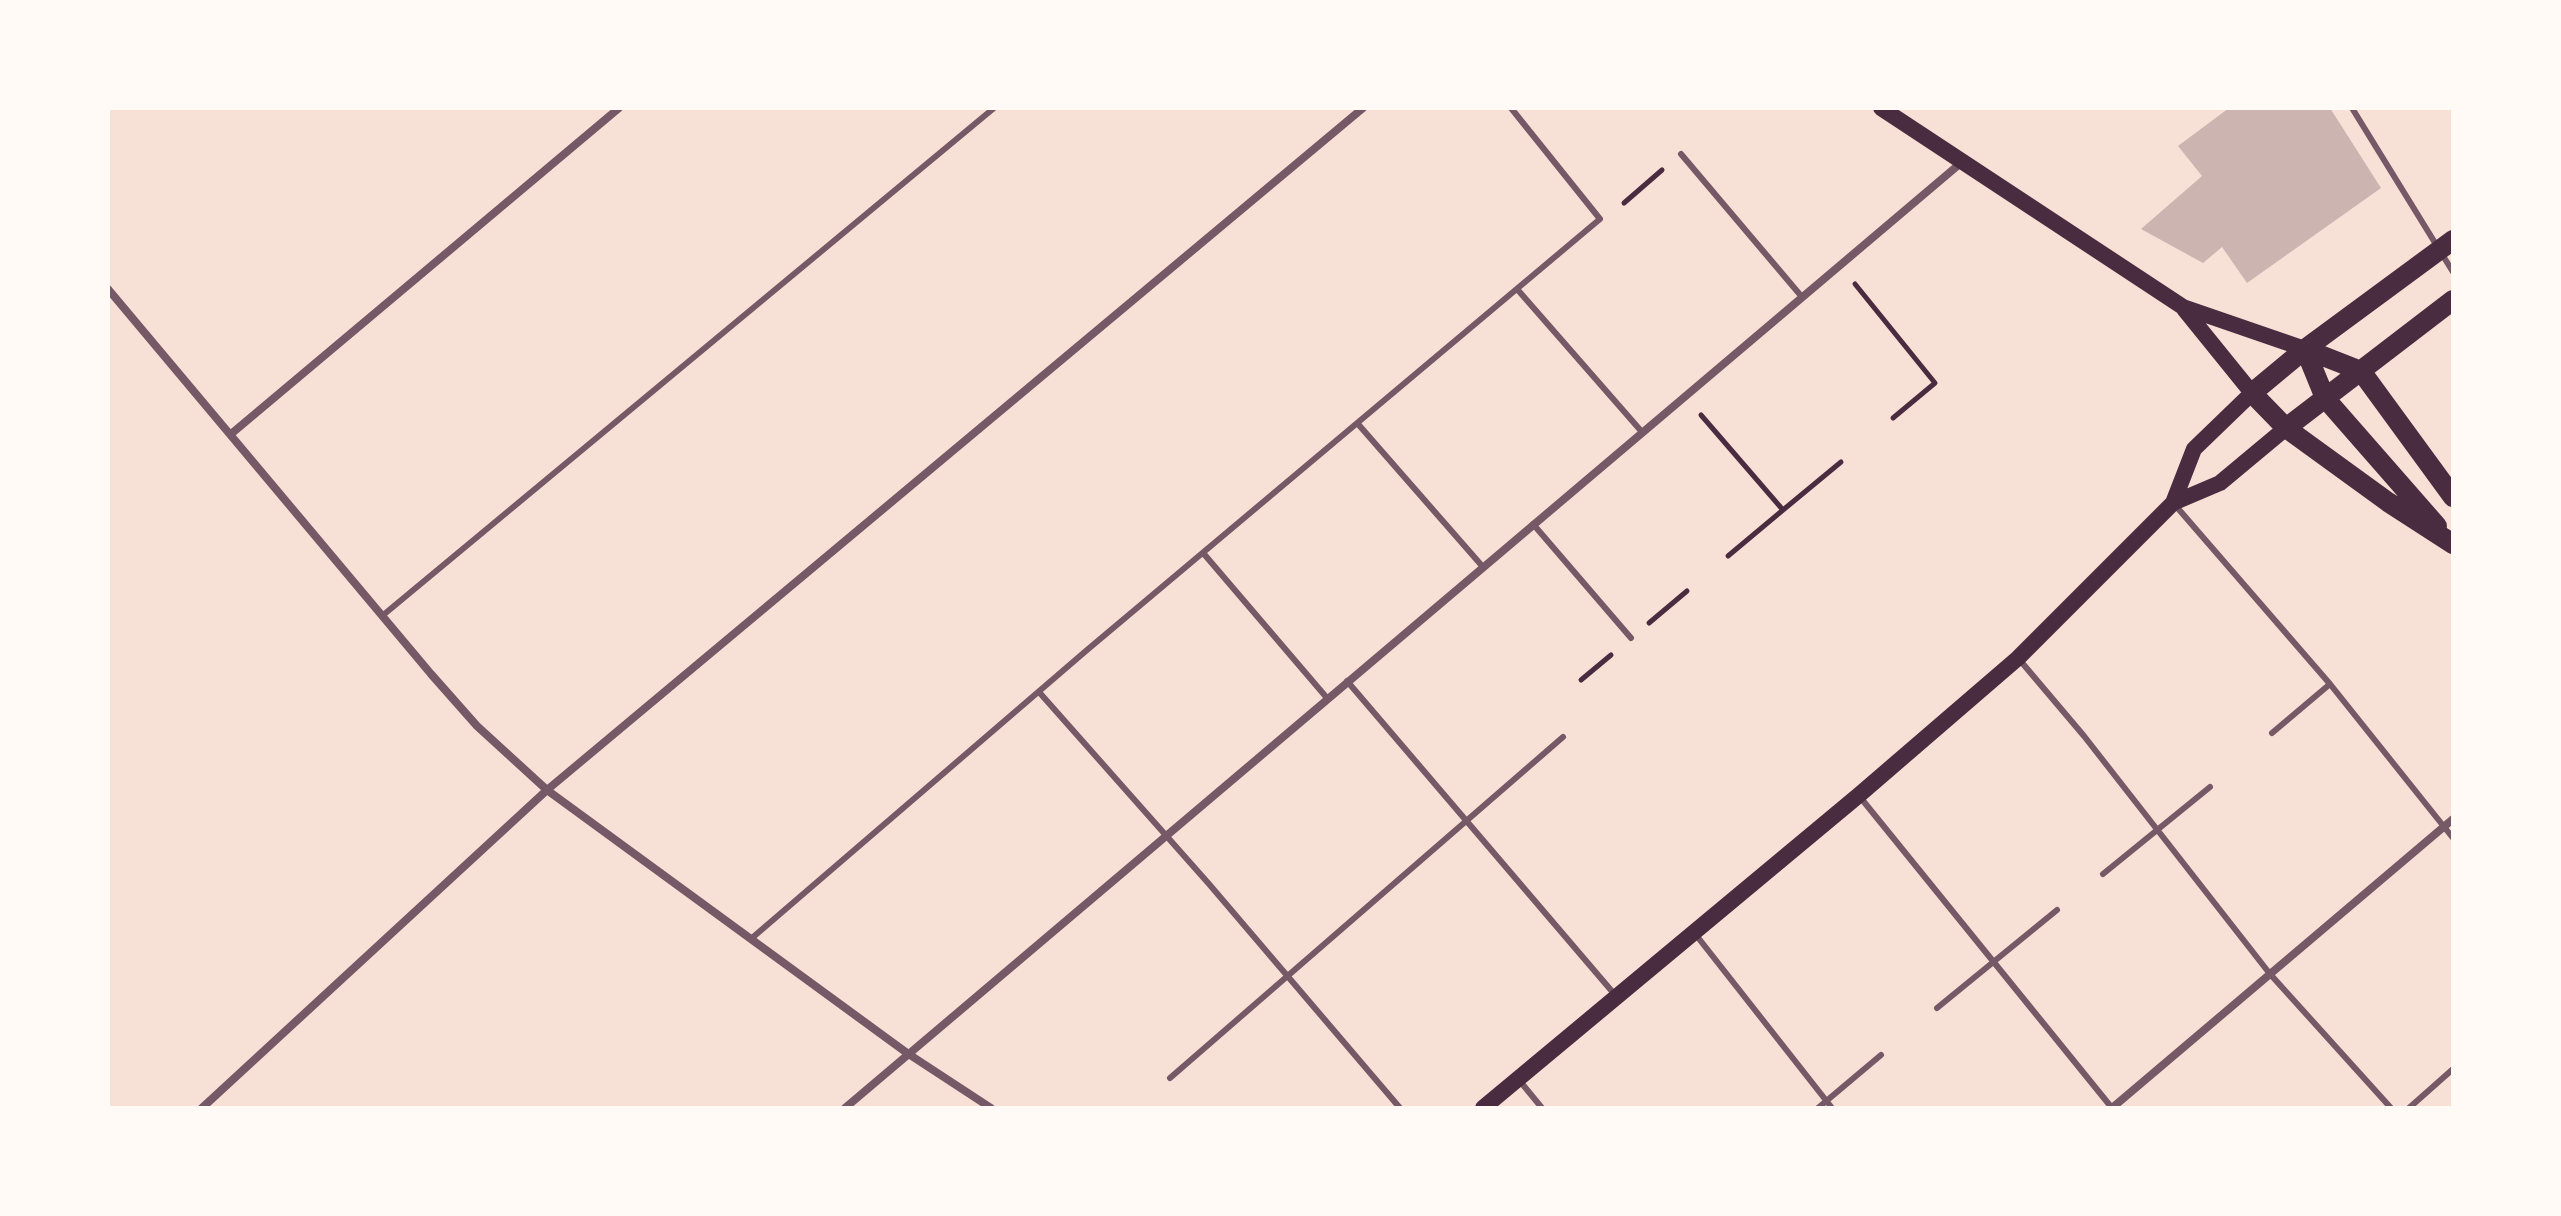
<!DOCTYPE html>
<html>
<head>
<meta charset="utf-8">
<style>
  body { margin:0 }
  #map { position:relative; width:2561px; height:1216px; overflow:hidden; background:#f7e1d7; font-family:Cabin,sans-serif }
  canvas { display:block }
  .frame { position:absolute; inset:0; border:110px solid #fffaf5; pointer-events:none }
</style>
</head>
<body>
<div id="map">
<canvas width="2561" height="1216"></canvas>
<div class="frame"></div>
</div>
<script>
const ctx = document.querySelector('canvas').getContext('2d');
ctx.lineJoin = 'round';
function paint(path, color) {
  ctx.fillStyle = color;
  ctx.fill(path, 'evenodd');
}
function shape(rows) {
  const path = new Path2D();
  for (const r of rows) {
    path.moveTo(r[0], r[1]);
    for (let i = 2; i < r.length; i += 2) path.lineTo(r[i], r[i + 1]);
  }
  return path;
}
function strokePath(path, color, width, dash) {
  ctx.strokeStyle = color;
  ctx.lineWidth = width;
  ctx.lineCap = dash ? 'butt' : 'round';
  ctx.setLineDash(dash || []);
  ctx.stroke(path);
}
paint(shape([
  [2229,108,2330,108,2381,188,2247,283,2222,247,2203,263,2141,229,2202,176,2178,146]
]), '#ccb4b1');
strokePath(shape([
  [1624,203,1662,170],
  [1855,284,1935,383,1893,418],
  [1701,415,1783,510,1841,462],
  [1728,556,1783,510],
  [1649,623,1687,591],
  [1581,680,1611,655]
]), '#4a2c40', 5);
strokePath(shape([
  [2352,108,2453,272],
  [1681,154,1802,297],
  [1517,289,1642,432],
  [1358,424,1483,567],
  [2175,505,2330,684,2453,838],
  [1533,524,1631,638],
  [1204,554,1327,698],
  [382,616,994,108],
  [2018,658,2084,736,2270,974,2391,1108],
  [1347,681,1616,996],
  [1039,692,1209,884,1400,1108],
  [2272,733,2330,684],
  [1860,797,2112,1108],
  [2103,874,2210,787],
  [1696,935,1832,1108],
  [752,938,1087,650,1600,219,1511,108],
  [1937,1008,2057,910],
  [1170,1078,1563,737],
  [1519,1080,1542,1108],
  [1818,1108,1881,1055],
  [2409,1108,2453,1069]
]), '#755966', 6);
strokePath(shape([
  [108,289,431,674,477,726,547,790,907,1053,991,1108],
  [231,434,619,108],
  [202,1108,547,790,1363,108],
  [845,1108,1962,162],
  [2112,1108,2453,819]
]), '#755966', 8);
strokePath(shape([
  [1881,108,2183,307,2305,349],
  [2173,503,2194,449,2252,393,2184,309],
  [1483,1108,1859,795,2018,658,2173,503,2220,483,2286,428]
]), '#4a2c40', 16);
strokePath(shape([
  [2453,240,2305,349,2252,393,2286,428,2388,502,2453,544],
  [2305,349,2325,398,2437,526],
  [2305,349,2361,371,2453,497],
  [2286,428,2453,300]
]), '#4a2c40', 20);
</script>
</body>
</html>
